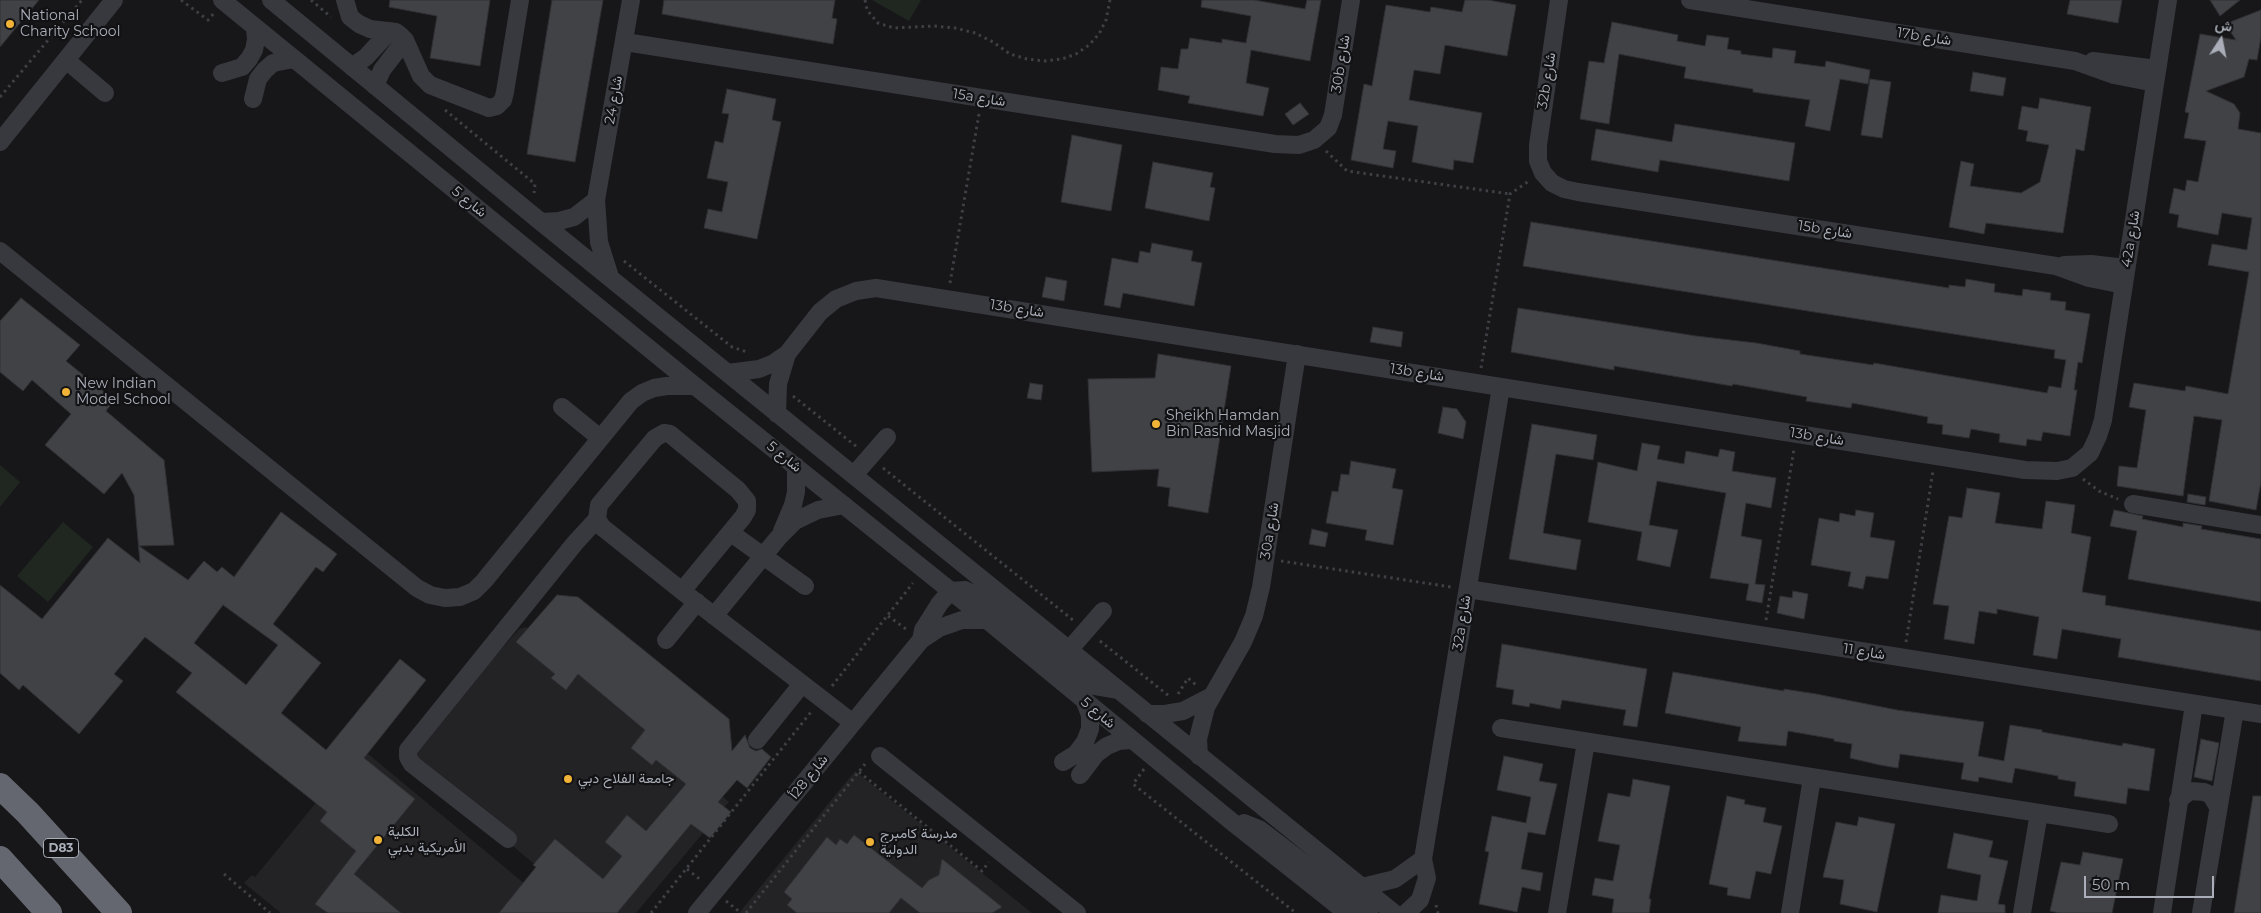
<!DOCTYPE html>
<html>
<head>
<meta charset="utf-8">
<style>
  body { margin:0 }
  #map { position:relative; width:2261px; height:913px; overflow:hidden; background:#171719; font-family:Montserrat,Vazirmatn,sans-serif }
  canvas { display:block }
  .north { position:absolute; left:2196px; top:15px; width:50px; height:50px; -webkit-text-stroke:4px #121214; paint-order:stroke; rotate:11deg; font-size:14px; font-weight:700; line-height:20px; text-align:center; color:#a9aeb8 }
  .north::after { content:''; display:block; margin:auto; width:18px; height:22px; background:#a9aeb8; clip-path:polygon(50% 0,100% 100%,50% 72%,0 100%) }
  .scale { position:absolute; left:2084px; top:876px; width:130px; height:22px; box-sizing:border-box; border:2px solid #a9aeb8; border-top:0; padding-left:6px; font-size:15px; line-height:18px; white-space:nowrap; color:#a9aeb8; -webkit-text-stroke:4px #121214; paint-order:stroke }
</style>
</head>
<body>
<div id="map">
<canvas width="2261" height="913"></canvas>
<div class="north">ش</div>
<div class="scale">50 m</div>
</div>
<script>
const ctx = document.querySelector('canvas').getContext('2d');
ctx.lineJoin = 'round';
function paint(path, color) {
  ctx.fillStyle = color;
  ctx.fill(path, 'evenodd');
}
function shape(rows) {
  const path = new Path2D();
  for (const r of rows) {
    path.moveTo(r[0], r[1]);
    for (let i = 2; i < r.length; i += 2) path.lineTo(r[i], r[i + 1]);
  }
  return path;
}
function strokePath(path, color, width, dash) {
  ctx.strokeStyle = color;
  ctx.lineWidth = width;
  ctx.lineCap = dash ? 'butt' : 'round';
  ctx.setLineDash(dash || []);
  ctx.stroke(path);
}
function label(font, color, halo, rows, align = 'center') {
  ctx.font = font + ' Montserrat,Vazirmatn,sans-serif';
  ctx.lineWidth = 4.5;
  ctx.setLineDash([]);
  ctx.textBaseline = 'middle';
  ctx.strokeStyle = halo;
  ctx.fillStyle = color;
  for (const [text, x, y, turn = 0] of rows) {
    ctx.save();
    ctx.translate(x, y);
    ctx.rotate((+turn || 0) * Math.PI / 180);
    ctx.textAlign = isNaN(turn) ? turn : align;
    if (halo) ctx.strokeText(text, 0, 0);
    ctx.fillText(text, 0, 0);
    ctx.restore();
  }
}
paint(shape([
  [526,627,633,717,729,802,636,913,593,913,406,757,519,629],
  [361,748,560,913,281,913,244,883,252,875,255,877],
  [855,771,1032,913,739,913]
]), '#232326');
paint(shape([
  [872,0,921,0,909,21],
  [0,465,20,482,0,507],
  [63,522,93,547,48,602,17,576]
]), '#1f2720');
const building = shape([
  [0,0,39,0,0,47,0,0],
  [390,0,490,0,480,66,430,58,437,16,389,7,390,0],
  [552,0,603,0,575,162,527,154,552,0],
  [664,0,835,0,832,18,837,19,833,44,662,14,664,0],
  [1202,0,1254,0,1305,9,1307,0,1321,0,1310,61,1251,50,1246,83,1269,88,1263,116,1188,103,1190,96,1158,90,1161,67,1178,69,1181,49,1188,49,1190,38,1222,43,1222,39,1246,43,1251,16,1201,7,1202,0],
  [1465,0,1488,0,1516,5,1507,56,1445,45,1440,74,1414,70,1409,100,1482,113,1473,163,1454,160,1453,170,1412,162,1418,126,1388,121,1383,149,1396,151,1393,168,1351,160,1364,84,1372,86,1386,5,1430,12,1431,7,1462,12,1465,0],
  [2070,0,2122,0,2118,23,2067,14,2070,0],
  [2210,0,2240,0,2220,16,2210,0],
  [2261,10,2261,37,2257,60,2249,59,2244,77,2206,91,2234,104,2240,113,2238,129,2261,133,2261,482,2256,510,2209,501,2222,420,2194,416,2183,496,2117,486,2119,466,2137,468,2146,410,2129,407,2134,383,2185,391,2186,386,2228,394,2249,272,2208,265,2212,244,2247,250,2252,218,2222,213,2218,235,2177,227,2179,215,2169,213,2174,188,2185,191,2187,180,2198,182,2206,141,2184,138,2189,113,2185,112,2200,34,2236,40,2225,24,2261,10],
  [1612,22,1678,35,1677,41,1705,46,1707,35,1729,38,1727,49,1741,51,1741,54,1772,58,1773,48,1796,51,1794,63,1825,67,1826,61,1870,70,1868,84,1840,79,1830,131,1805,126,1810,100,1753,92,1753,89,1684,78,1686,67,1619,54,1609,124,1580,119,1589,61,1604,63,1612,22],
  [1973,72,2006,78,2003,96,1970,91,1973,72],
  [1870,79,1891,82,1882,138,1861,135,1870,79],
  [727,89,776,99,772,120,781,122,757,239,704,228,708,209,722,212,728,182,707,178,715,141,723,143,729,114,722,113,727,89],
  [2040,98,2091,107,2084,151,2076,149,2063,233,1986,223,1984,234,1949,227,1961,161,1974,164,1970,186,2021,193,2040,182,2049,145,2026,141,2028,131,2018,129,2022,106,2038,109,2040,98],
  [1300,103,1309,114,1293,125,1285,114,1300,103],
  [1675,124,1795,143,1789,181,1660,160,1658,172,1591,160,1596,129,1672,142,1675,124],
  [1072,135,1122,145,1111,211,1061,202,1072,135],
  [1153,162,1213,173,1210,187,1215,188,1209,221,1145,208,1153,162],
  [1531,222,1949,288,1949,285,1965,287,1966,279,1995,284,1994,292,2022,296,2023,289,2051,293,2050,300,2066,302,2065,310,2090,314,2082,363,2078,362,2074,390,2077,390,2070,436,2043,432,2041,441,2027,439,2026,446,1999,442,2000,434,1971,429,1969,438,1942,434,1943,425,1927,423,1928,417,1852,403,1851,408,1806,401,1807,397,1733,384,1732,386,1614,366,1614,370,1511,352,1518,308,1696,336,1756,343,1800,351,1800,354,1873,365,1874,363,2047,393,2049,386,2061,388,2066,360,2054,358,2055,350,1523,266,1531,222],
  [1152,243,1193,251,1191,261,1202,263,1194,306,1123,293,1120,308,1104,305,1112,258,1138,263,1140,251,1150,253,1152,243],
  [1046,277,1067,281,1064,301,1042,297,1046,277],
  [21,298,80,345,66,361,114,400,106,411,164,460,174,545,139,546,188,580,204,561,217,572,222,567,234,577,281,512,337,554,323,572,316,567,273,624,321,663,281,713,326,750,400,659,426,680,364,758,415,799,354,874,401,913,328,913,315,904,356,851,320,821,327,812,176,692,192,673,145,637,114,674,123,681,79,734,23,685,19,690,0,673,0,585,42,619,108,538,140,563,134,495,122,473,104,494,45,445,71,414,32,380,23,391,0,372,0,321,21,298],
  [223,605,278,645,246,685,194,643,223,605],
  [1373,327,1403,332,1401,347,1370,342,1373,327],
  [1158,354,1231,366,1208,513,1168,506,1170,488,1157,486,1159,469,1092,472,1088,379,1155,378,1158,354],
  [1030,383,1043,385,1041,400,1027,398,1030,383],
  [1443,407,1457,409,1466,422,1463,439,1438,433,1443,407],
  [1532,424,1597,435,1593,460,1556,454,1543,533,1581,540,1576,570,1509,559,1532,424],
  [1642,443,1660,446,1657,459,1684,464,1686,451,1718,457,1720,449,1735,452,1732,471,1776,478,1771,508,1746,503,1741,536,1762,540,1755,584,1765,585,1762,603,1746,600,1749,584,1710,578,1726,493,1657,481,1649,525,1678,530,1670,567,1637,560,1642,532,1588,522,1598,462,1637,471,1642,443],
  [1351,461,1396,469,1392,488,1403,490,1393,545,1365,540,1367,530,1326,523,1332,491,1338,492,1341,474,1349,475,1351,461],
  [1967,488,2000,493,1995,523,2042,529,2046,501,2075,505,2071,533,2091,537,2082,592,2106,596,2105,605,2261,631,2261,681,2118,657,2121,639,2062,629,2057,659,2033,655,2039,617,1997,609,1997,614,1979,611,1974,644,1944,639,1949,606,1933,604,1949,516,1962,518,1967,488],
  [2188,494,2206,497,2205,505,2187,502,2188,494],
  [1856,510,1874,513,1870,537,1895,541,1888,579,1866,576,1863,589,1848,586,1851,572,1811,565,1819,518,1839,522,1840,513,1855,516,1856,510],
  [2114,510,2143,516,2142,519,2183,527,2183,523,2202,526,2201,529,2261,539,2261,602,2128,579,2137,531,2110,526,2114,510],
  [1312,529,1328,533,1325,547,1309,544,1312,529],
  [1793,591,1808,594,1804,619,1777,613,1780,596,1792,598,1793,591],
  [557,595,578,597,729,719,732,751,745,735,750,748,756,751,762,749,771,757,747,788,737,780,718,802,731,812,710,838,691,824,617,913,499,913,536,867,533,865,555,839,603,879,622,856,605,842,627,815,646,831,686,784,656,760,652,765,631,748,645,730,578,674,566,690,551,678,555,674,516,642,557,595],
  [1502,644,1647,669,1637,727,1623,725,1626,710,1562,700,1560,709,1530,703,1529,707,1512,704,1514,690,1496,687,1502,644],
  [1673,672,1784,691,1784,689,1816,694,1897,710,1984,722,1978,756,2004,761,2010,725,2042,730,2042,732,2122,746,2123,743,2155,749,2149,791,2128,788,2126,804,2074,796,2076,782,2058,779,2058,776,2015,768,2012,783,1979,777,1978,782,1961,779,1964,763,1900,754,1898,768,1880,765,1850,758,1852,744,1834,741,1834,739,1788,731,1786,746,1738,741,1741,727,1665,713,1673,672],
  [2201,739,2219,743,2212,781,2194,777,2201,739],
  [1504,756,1543,764,1539,781,1557,784,1545,835,1528,832,1521,869,1543,873,1540,891,1522,887,1517,912,1479,904,1489,852,1485,851,1492,816,1526,823,1531,797,1497,790,1504,756],
  [1633,779,1670,786,1649,899,1651,899,1649,913,1612,913,1614,899,1592,895,1595,878,1613,881,1620,845,1598,841,1608,793,1630,797,1633,779],
  [1727,796,1745,800,1744,804,1766,808,1763,822,1782,826,1771,874,1756,871,1750,899,1727,895,1728,888,1709,884,1727,796],
  [2253,796,2261,796,2261,913,2234,913,2253,796],
  [1859,817,1895,824,1877,912,1840,904,1844,880,1823,877,1836,822,1857,826,1859,817],
  [1954,833,1993,841,1989,857,2008,861,1998,904,2005,905,2005,913,1938,913,1941,895,1977,901,1981,875,1947,868,1954,833],
  [854,835,922,888,929,880,939,875,942,859,1002,907,992,913,920,913,901,898,889,913,797,913,787,905,792,899,784,892,827,837,836,845,840,839,847,844,854,835],
  [2083,852,2123,859,2112,913,2060,913,2050,911,2061,862,2080,865,2083,852]
]);
paint(building, '#414246');
strokePath(building, '#313135', 1);
strokePath(shape([
  [181,0,208,20,214,13],
  [311,0,331,17],
  [865,0,867,10,878,23,894,28,934,26,955,28,975,33,993,42,1010,54,1027,59,1044,61,1062,59,1076,54,1089,45,1099,34,1106,20,1110,0],
  [0,97,82,0],
  [445,110,535,184,534,193],
  [1326,151,1347,171,1510,194],
  [624,261,732,347,747,352],
  [950,283,979,114],
  [1481,368,1510,194,1529,181],
  [793,396,857,447],
  [883,468,1073,620],
  [2083,479,2099,491,2118,499],
  [1281,561,1451,587],
  [888,616,906,629],
  [1766,620,1794,449],
  [1100,641,1169,696],
  [1906,642,1933,471],
  [832,686,913,583],
  [1178,694,1188,678,1196,685],
  [1144,769,1133,784,1296,913],
  [859,772,982,871,989,862],
  [687,869,702,881],
  [224,874,270,913],
  [726,901,741,913],
  [1436,905,1438,913],
  [651,913,811,712],
  [746,913,865,764]
]), '#3e4045', 3, [2.5, 4]);
strokePath(shape([
  [222,0,695,386,987,620,1231,821,1347,913],
  [271,0,541,222,1394,913],
  [345,0,350,17,359,24,370,29,396,32,401,36,405,40,421,76,430,85,489,108,497,106,503,100,505,92,520,0],
  [1559,0,1538,145,1538,161,1543,173,1552,183,1564,189,1578,192,2056,266,2089,278,2124,285],
  [1690,0,2075,61,2114,75,2155,83],
  [625,42,1275,144,1299,145,1314,140,1328,128,1333,115,1351,0],
  [66,60,105,93],
  [2093,61,2157,69],
  [352,67,366,57,390,31],
  [222,73,242,67,249,59,254,50,256,39,255,29],
  [375,86,382,70,405,40],
  [253,99,258,79,265,70,273,63,294,59],
  [0,142,114,0],
  [541,222,559,221,574,217,596,200],
  [0,251,417,588,430,595,445,598,460,597,474,591,484,581,631,401,642,393,654,388,667,386,695,386],
  [2064,265,2091,264,2126,268],
  [610,277,599,242,596,200,631,0],
  [728,373,759,369,774,363,787,354,820,312,836,299,856,291,876,288,2025,470,2057,471,2072,468,2090,453,2098,436,2103,420,2168,0],
  [562,407,600,438],
  [777,414,778,384,787,354],
  [854,475,887,437],
  [2133,504,2261,525],
  [782,531,793,505,796,492,796,466],
  [731,533,805,586],
  [1468,589,2261,714],
  [682,591,743,517,747,510,747,501,738,490,670,434,664,433,655,438,599,505,597,519,602,527,682,591,853,723],
  [714,616,778,538,795,521,818,510,844,505],
  [666,640,697,602],
  [921,640,923,630,940,603,951,591,965,590,979,597,1094,686,1117,690],
  [1069,650,1103,611],
  [1147,714,1165,714,1183,711,1210,697],
  [1501,728,2109,824],
  [757,740,802,684],
  [880,756,1077,913],
  [1199,756,1198,739,1206,707,1243,642,1254,616,1261,587,1297,354],
  [1063,762,1076,754,1085,742,1090,729,1090,715,1085,702],
  [1080,775,1096,754,1107,746,1119,741,1131,740],
  [2178,800,2190,791,2204,792,2211,795,2218,807],
  [1244,823,1259,829,1369,913],
  [508,839,412,764,408,757,408,750,575,543,597,519],
  [1362,887,1395,879,1423,859],
  [697,913,921,640,939,628,962,620,987,620],
  [1406,913,1420,900,1427,878,1423,859,1501,387],
  [1557,913,1586,742],
  [1790,913,1812,778],
  [2022,913,2039,813],
  [2162,913,2194,704],
  [2201,913,2235,710]
]), '#38393e', 18);
strokePath(shape([
  [0,786,28,813,119,913],
  [0,859,49,913]
]), '#64676f', 26);
for (const [x, y, r, color] of [
  [10,24,5,"#f0b337"],
  [66,392,5,"#f0b337"],
  [1156,424,5,"#f0b337"],
  [568,779,5,"#f0b337"],
  [378,840,5,"#f0b337"],
  [870,842,5,"#f0b337"]
]) {
  const dot = new Path2D();
  dot.arc(x, y, r, 0, 2 * Math.PI);
  ctx.fillStyle = color;
  ctx.fill(dot);
  strokePath(dot, '#121214', 2);
}
for (const [x, y, w] of [
  [61,848,35]
]) {
  const box = new Path2D();
  box.roundRect(x - w / 2, y - 9.5, w, 19, 4);
  ctx.fillStyle = '#121214';
  ctx.fill(box);
  strokePath(box, '#a9aeb8', 1);
}
label('bold 12px', '#a9aeb8', null, [
  ["D83",61,848]
]);
label('14px', '#a9aeb8', '#121214', [
  ["National",20,16],
  ["Charity School",20,32],
  ["New Indian",76,384],
  ["Model School",76,400],
  ["Sheikh Hamdan",1166,416],
  ["Bin Rashid Masjid",1166,432],
  ["جامعة الفلاح دبي",578,779],
  ["الكلية",388,832],
  ["الأمريكية بدبي",388,848],
  ["مدرسة كامبرج",880,834],
  ["الدولية",880,850]
], 'left');
label('14px', '#a9aeb8', '#121214', [
  ["17b شارع",1924,37,9],
  ["30b شارع",1341,64,-81],
  ["32b شارع",1547,81,-81],
  ["15a شارع",979,98,9],
  ["شارع 24",614,100,-80],
  ["شارع 5",469,202,39],
  ["15b شارع",1825,230,9],
  ["42a شارع",2131,239,-81],
  ["13b شارع",1017,309,9],
  ["13b شارع",1417,373,9],
  ["13b شارع",1817,437,9],
  ["شارع 5",784,457,39],
  ["30a شارع",1270,531,-81],
  ["32a شارع",1462,623,-81],
  ["شارع 11",1864,652,9],
  ["شارع 5",1098,713,40],
  ["شارع 28أ",809,777,-51]
]);
</script>
</body>
</html>
